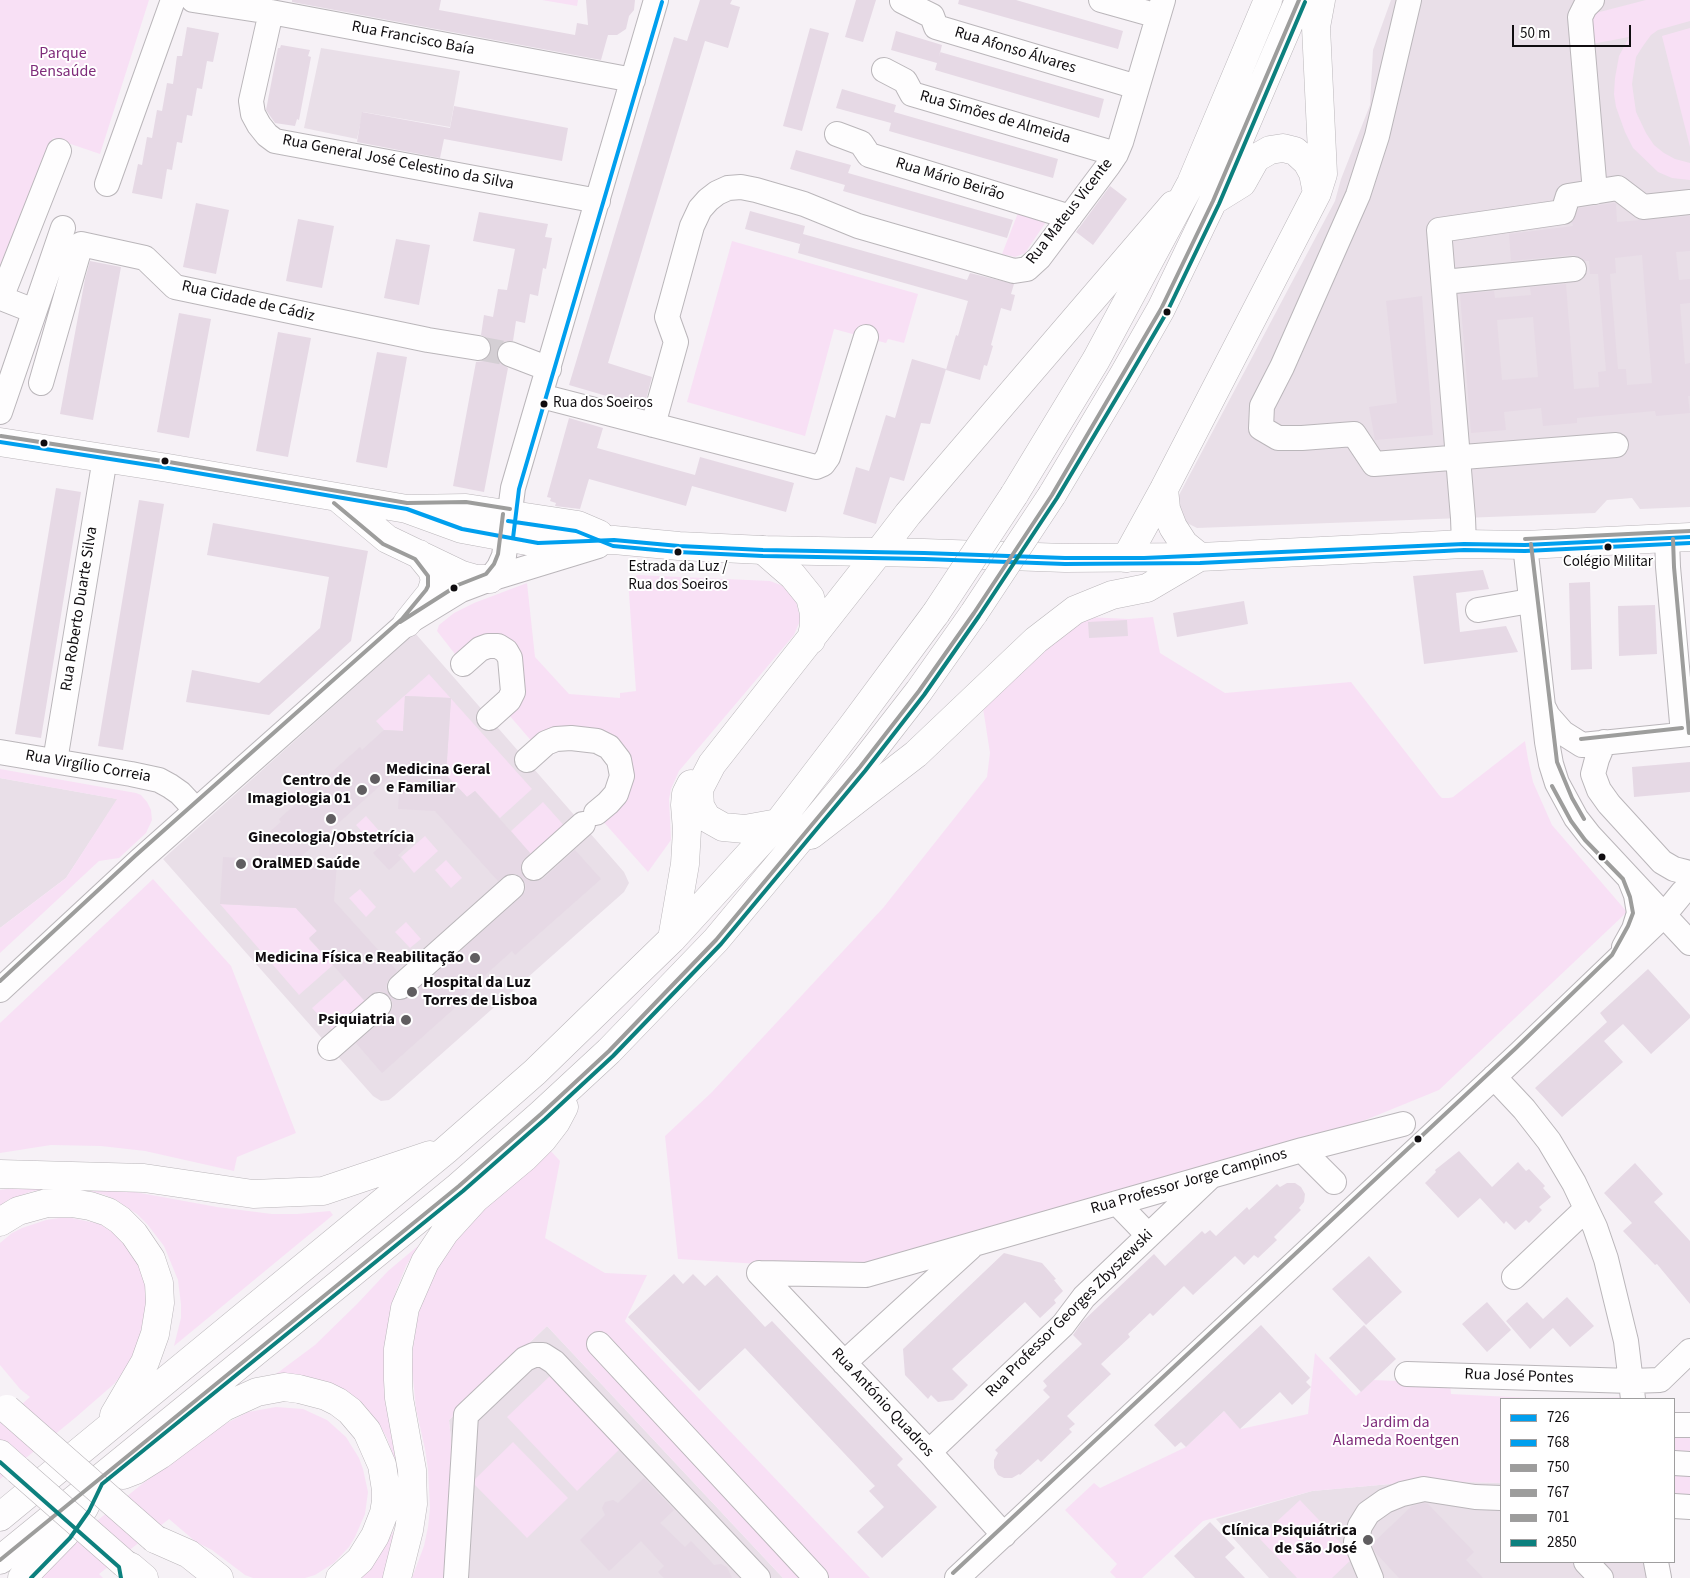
<!DOCTYPE html>
<html>
<head>
<meta charset="utf-8">
<style>
  body { margin:0 }
  #map { position:relative; width:1690px; height:1578px; overflow:hidden; background:#f6f1f6; font-family:"Source Sans 3",sans-serif }
  canvas { display:block }
  .legend { position:absolute; left:1500px; top:1398px; width:175px; height:165px; box-sizing:border-box; background:#fff; border:1px solid #9f9e9f; margin:0; padding:6px 9px; list-style:none; font-size:15px; color:#100d10 }
  .legend li { display:flex; align-items:center; gap:10px; height:25px }
  .legend b { width:25px; border:1px solid #9f9e9f }
  .scale { position:absolute; left:1512px; top:25px; width:119px; height:22px; box-sizing:border-box; border:2px solid #100d10; border-top:0; padding-left:6px; font-size:15px; line-height:18px; white-space:nowrap; color:#100d10; -webkit-text-stroke:4px #fff; paint-order:stroke }
</style>
</head>
<body>
<div id="map">
<canvas width="1690" height="1578"></canvas>
<ul class="legend">
<li><b style="height:6px;background:#009fee"></b>726</li>
<li><b style="height:6px;background:#009fee"></b>768</li>
<li><b style="height:6px;background:#9d9d9c"></b>750</li>
<li><b style="height:6px;background:#9d9d9c"></b>767</li>
<li><b style="height:6px;background:#9d9d9c"></b>701</li>
<li><b style="height:6px;background:#0c807e"></b>2850</li>
</ul>
<div class="scale">50 m</div>
</div>
<script>
const ctx = document.querySelector('canvas').getContext('2d');
ctx.lineJoin = 'round';
function paint(path, color) {
  ctx.fillStyle = color;
  ctx.fill(path, 'evenodd');
}
function shape(rows) {
  const path = new Path2D();
  for (const r of rows) {
    path.moveTo(r[0], r[1]);
    for (let i = 2; i < r.length; i += 2) path.lineTo(r[i], r[i + 1]);
  }
  return path;
}
function strokePath(path, color, width, dash) {
  ctx.strokeStyle = color;
  ctx.lineWidth = width;
  ctx.lineCap = dash ? 'butt' : 'round';
  ctx.setLineDash(dash || []);
  ctx.stroke(path);
}
function label(font, color, halo, rows, align = 'center') {
  ctx.font = font + ' "Source Sans 3",sans-serif';
  ctx.lineWidth = 4;
  ctx.setLineDash([]);
  ctx.textBaseline = 'middle';
  ctx.strokeStyle = halo;
  ctx.fillStyle = color;
  for (const [text, x, y, turn = 0] of rows) {
    ctx.save();
    ctx.translate(x, y);
    ctx.rotate((+turn || 0) * Math.PI / 180);
    ctx.textAlign = isNaN(turn) ? turn : align;
    if (halo) ctx.strokeText(text, 0, 0);
    ctx.fillText(text, 0, 0);
    ctx.restore();
  }
}
paint(shape([
  [1391,0,1690,0,1690,507,1640,509,1632,498,1620,499,1607,500,1595,513,1197,528,1185,522,1179,508,1179,495,1335,201,1341,179,1370,105,1373,50],
  [321,48,460,71,450,127,363,112,357,139,304,128],
  [415,633,624,872,629,883,624,892,394,1096,389,1100,381,1101,373,1096,163,859],
  [0,778,118,799,66,878,0,928],
  [547,1326,783,1578,446,1578,456,1491,449,1420],
  [1424,1481,1501,1483,1501,1562,1645,1562,1648,1578,1269,1578,1216,1519,1312,1491]
]), '#e9dfe8');
paint(shape([
  [0,0,149,0,100,154,53,138,0,275],
  [542,0,578,0,577,6],
  [1646,0,1690,0,1690,21,1658,30,1651,35,1643,46,1636,57,1632,84,1636,112,1646,133,1654,145,1664,153,1675,159,1690,163,1690,180,1672,178,1658,172,1633,148,1625,132,1616,107,1614,94,1615,78,1619,56,1629,37,1592,44,1588,15],
  [1690,28,1690,147,1662,36],
  [1018,213,1046,222,1025,253,1015,257,1002,254],
  [732,241,918,294,904,343,888,339,886,343,834,329,805,436,687,402],
  [637,575,770,581,783,586,788,590,796,601,800,617,799,623,794,635,679,771,671,789,669,799,671,840,648,872,601,819,623,752,534,744,509,715,519,653,458,658,437,631,439,625,454,613,474,603,527,583,535,657,569,694,620,698,620,693,636,691,628,580,633,579],
  [1087,617,1129,619,1153,617,1160,653,1225,693,1351,682,1439,795,1442,798,1449,798,1453,797,1525,741,1528,759,1533,782,1552,825,1627,912,1439,1090,1336,1132,859,1270,678,1259,665,1136,711,1093,883,908,987,777,990,753,983,708,1073,625],
  [429,674,532,789,500,818,475,791,467,797,446,775,451,698,405,696,403,731,384,730,376,721],
  [0,769,136,793,141,795,147,802,151,810,152,820,146,833,119,858,99,861,0,953,0,928,66,878,117,799,0,778],
  [543,802,568,830,535,859,511,831],
  [366,816,381,833,371,842,356,825],
  [425,836,438,851,414,873,401,857],
  [446,860,462,878,451,888,435,870],
  [153,879,231,966,296,1133,237,1157,234,1171,145,1151,101,1146,51,1145,0,1153,0,1023],
  [360,889,376,907,366,917,349,898],
  [220,904,296,908,317,931,309,939,333,965,299,995],
  [406,922,421,939,410,948,395,932],
  [345,979,369,1006,337,1035,312,1008],
  [549,1149,560,1161,545,1238,605,1273,647,1275,625,1321,870,1578,783,1578,547,1326,449,1420,456,1491,446,1578,412,1578,424,1546,428,1527,430,1508,428,1469,425,1449,416,1409,412,1368,413,1347,419,1309,436,1268,459,1232],
  [39,1184,102,1186,217,1207,272,1214,297,1214,330,1211,333,1215,174,1346,181,1318,181,1304,178,1280,164,1246,147,1224,137,1214,116,1200,105,1195,78,1188,53,1187,30,1192,8,1200,0,1206,0,1190],
  [59,1218,72,1218,100,1224,114,1233,128,1246,136,1257,148,1287,151,1312,132,1361,114,1384,75,1418,0,1479,0,1423,30,1397,20,1389,0,1365,0,1243,12,1233,22,1228,46,1220],
  [419,1245,406,1266,396,1291,386,1334,384,1377,399,1465,396,1465,387,1438,380,1426,373,1416,355,1399,287,1374,276,1374,315,1345,357,1304,388,1271],
  [1315,1353,1356,1396,1373,1380,1450,1383,1451,1394,1550,1399,1641,1397,1641,1399,1501,1399,1501,1483,1424,1481,1312,1491,1203,1521,1142,1578,1116,1578,1110,1572,1117,1564,1065,1510,1094,1483,1100,1488,1186,1447,1224,1411,1241,1429,1308,1414],
  [553,1373,623,1446,577,1491,507,1417],
  [276,1407,303,1409,327,1420,346,1437,359,1458,363,1469,368,1492,365,1514,355,1537,349,1547,334,1563,315,1575,305,1578,253,1578,245,1575,212,1550,196,1542,169,1519,99,1574,103,1578,33,1578,65,1547,142,1484,223,1425,248,1412],
  [1674,1419,1690,1420,1690,1514,1674,1513],
  [513,1442,568,1498,527,1538,472,1482],
  [1300,1500,1354,1557,1332,1578,1297,1578,1259,1538],
  [393,1532,396,1532,383,1578,361,1578,378,1558]
]), '#f8e0f5');
paint(shape([
  [292,0,441,0,439,10,575,35,577,23,588,25,586,0,635,0,634,10,629,16,626,29,617,35,608,35,601,60,292,2],
  [700,0,732,0,730,4,740,7,728,48,705,41,608,363,652,377,644,407,569,385,674,37,687,41],
  [856,0,876,0,863,42,845,37],
  [959,0,1016,0,1123,31,1118,49,958,4],
  [187,27,219,33,213,62,207,61,202,89,197,88,192,116,187,115,182,143,177,142,172,170,167,169,162,199,132,193,138,164,142,165,147,137,152,138,157,110,162,111,167,83,173,84,177,56,182,56],
  [810,28,829,33,802,131,783,126],
  [896,31,942,45,939,57,940,52,1104,99,1099,118,935,70,937,63,891,50],
  [281,45,310,50,308,56,311,57,299,120,297,119,295,126,275,123,266,110,278,48,280,48],
  [842,89,896,105,894,112,1058,159,1053,178,889,131,891,123,836,108],
  [454,106,568,128,562,161,444,139,440,158,357,142,362,112,450,128],
  [796,150,851,165,848,173,1013,220,1007,238,843,191,845,185,790,169],
  [1110,186,1127,199,1093,245,1076,232],
  [196,203,229,210,216,274,183,267],
  [1614,203,1616,204,1617,222,1690,216,1690,251,1676,252,1679,280,1690,279,1690,303,1680,304,1685,364,1690,363,1690,396,1688,396,1690,413,1656,416,1655,411,1577,418,1577,423,1543,426,1541,408,1504,412,1506,430,1471,433,1460,294,1494,291,1495,298,1531,295,1530,287,1566,284,1574,389,1599,387,1598,372,1606,371,1598,274,1590,274,1589,261,1585,261,1580,257,1573,255,1511,261,1509,234,1573,226,1572,222,1579,208],
  [1642,255,1652,383,1627,385,1626,369,1618,369,1610,274,1616,273,1615,258],
  [1533,317,1538,377,1502,380,1497,320],
  [750,211,805,226,803,234,967,280,970,273,1014,284,1011,294,1015,295,1011,311,1001,308,991,345,993,346,987,366,984,365,980,380,946,370,956,335,958,336,968,301,798,253,802,236,800,244,745,229],
  [479,212,548,224,545,237,552,238,546,269,543,268,538,296,530,294,525,323,516,321,513,341,507,341,502,343,497,350,496,356,499,362,508,368,484,492,453,486,476,362,483,361,488,357,491,351,491,343,487,338,481,335,484,315,493,317,498,289,507,290,515,249,473,241],
  [298,219,334,226,322,288,286,281],
  [396,239,430,245,419,305,384,298],
  [90,261,121,267,93,420,60,414,85,279],
  [1422,296,1433,435,1375,440,1369,407,1397,403,1386,301],
  [179,313,211,319,189,438,157,432],
  [278,332,311,338,288,457,256,451],
  [377,352,407,357,387,468,356,462],
  [912,359,946,369,930,424,921,423,904,481,890,477,876,524,843,514,856,467,869,471,886,415,895,418],
  [569,418,603,428,597,448,695,475,700,457,794,483,786,512,692,486,686,506,589,479,580,509,555,506,556,503,550,501,551,498,547,497],
  [56,488,81,492,41,738,15,734],
  [139,500,164,504,123,750,98,746],
  [213,523,368,551,351,641,269,715,186,702,192,670,259,683,320,628,329,577,207,555],
  [1483,570,1489,589,1456,593,1460,632,1506,626,1518,652,1424,664,1413,576],
  [1590,582,1592,669,1571,670,1569,583],
  [1244,601,1248,624,1177,637,1173,613],
  [1655,605,1657,654,1619,656,1618,606],
  [1127,620,1128,636,1089,638,1088,622],
  [405,696,451,698,446,775,467,797,475,791,530,853,521,864,521,871,524,878,530,881,537,881,543,879,575,850,601,879,515,955,512,951,464,994,467,997,382,1073,356,1043,388,1015,392,1009,393,1003,389,996,383,992,377,991,364,1000,309,938,317,931,296,908,220,904,223,857,259,859,260,840,281,822,279,819,360,747,362,750,384,730,403,731],
  [401,767,398,809,435,811,498,881,509,874,516,874,523,878,526,885,525,892,521,897,409,997,402,1000,395,1000,390,996,386,989,387,982,397,971,334,901,337,864,296,861],
  [1690,762,1690,792,1634,797,1632,767],
  [396,832,408,846,398,855,401,859,389,870,373,853],
  [1648,969,1690,1015,1690,1018,1651,1054,1623,1024,1604,1041,1623,1062,1562,1117,1535,1088,1607,1022,1600,1013],
  [1459,1151,1492,1187,1518,1162,1526,1171,1529,1169,1545,1186,1543,1188,1551,1197,1539,1207,1542,1210,1529,1223,1526,1220,1515,1230,1506,1221,1504,1224,1480,1198,1458,1218,1425,1183,1436,1172,1435,1170],
  [1635,1163,1663,1194,1654,1202,1690,1241,1690,1304,1657,1264,1655,1265,1623,1231,1632,1223,1604,1193],
  [1287,1183,1295,1183,1301,1187,1305,1194,1304,1202,1299,1208,1301,1210,1274,1237,1277,1240,1258,1258,1254,1255,1244,1265,1235,1256,1193,1295,1184,1286,1153,1316,1150,1313,1128,1334,1130,1337,1101,1364,1111,1374,1067,1416,1075,1424,1069,1429,1072,1432,1041,1462,1038,1459,1020,1475,1019,1474,1012,1478,1004,1478,998,1475,994,1468,994,1460,998,1453,995,1450,1050,1397,1043,1390,1047,1386,1043,1381,1082,1344,1073,1335,1082,1322,1154,1254,1165,1266,1202,1231,1205,1234,1210,1230,1216,1236,1247,1207,1249,1210,1277,1184,1280,1187],
  [1004,1253,1042,1263,1056,1279,1054,1280,1063,1291,1054,1300,1056,1303,1040,1318,1025,1302,952,1369,968,1385,953,1400,938,1402,931,1395,928,1399,905,1375,903,1349],
  [1369,1256,1402,1292,1366,1325,1332,1289],
  [674,1274,683,1284,693,1274,705,1286,717,1275,765,1327,772,1321,903,1459,897,1465,937,1507,882,1558,857,1532,884,1507,869,1491,875,1486,745,1348,699,1391,628,1317],
  [1567,1297,1594,1326,1570,1347,1553,1328,1530,1349,1506,1321,1527,1302,1543,1319],
  [1487,1302,1511,1330,1487,1352,1462,1324],
  [1261,1325,1310,1378,1306,1382,1311,1387,1292,1405,1280,1392,1240,1429,1224,1411,1186,1447,1181,1442,1175,1447,1154,1425],
  [1364,1325,1396,1359,1361,1392,1329,1358],
  [644,1478,674,1510,660,1523,685,1547,691,1541,714,1565,721,1564,727,1567,732,1578,664,1578,658,1572,664,1566,641,1541,609,1571,580,1540,605,1515,602,1508,605,1502,613,1500,618,1503],
  [1424,1503,1428,1504,1474,1552,1466,1560,1483,1578,1399,1578,1375,1552,1372,1544,1412,1506],
  [1210,1522,1235,1548,1225,1557,1245,1578,1195,1578,1174,1556]
]), '#e6d9e5');
strokePath(shape([
  [478,348,510,354]
]), '#d4cfd4', 24, [24, 12]);
const minor = shape([
  [193,0,271,12,633,80],
  [1101,0,1158,16],
  [1409,0,1377,136,1358,195,1282,367,1262,406,1261,428,1278,438,1302,438,1354,434,1374,464,1616,445],
  [1592,0,1585,7,1580,17,1595,192],
  [902,1,932,16,936,27,1137,87],
  [271,12,251,101,253,114,259,125,267,135,275,141,598,201],
  [884,70,905,81,912,94,1116,154],
  [837,134,861,143,869,155,1070,217],
  [107,184,173,0],
  [1444,282,1574,269],
  [34,311,1,298,59,151],
  [510,354,549,369],
  [41,383,81,244,145,258,175,287,428,340,478,348],
  [541,396,816,467,823,464,828,457,866,337],
  [0,412,63,228],
  [653,425,676,342,667,317,692,226,700,209,708,200,717,193,728,188,741,187,756,190,804,204,858,226,1014,271,1027,269,1039,258,1108,166,1116,154,1121,142,1163,0],
  [1667,539,1668,567,1683,734],
  [1464,544,1463,518,1439,230,1563,212,1568,196,1618,188,1643,207,1690,202],
  [1525,545,1547,742,1551,764,1557,783,1576,818,1590,836,1690,943],
  [490,579,499,567,504,556,513,488,656,0],
  [1478,610,1530,601],
  [463,664,480,649,488,646,498,646,506,651,510,658,513,692,509,700,489,718],
  [1543,706,1548,716,1563,733,1582,745],
  [1604,742,1597,759,1593,774,1599,790,1609,804,1662,862,1674,869,1690,873],
  [1582,745,1690,734],
  [0,752,131,774,159,780,170,786,180,793,196,810],
  [527,760,546,743,556,739,571,738,597,741,609,747,619,760,622,776,616,794,608,803,596,813],
  [55,761,105,458],
  [534,868,583,824],
  [1624,947,1634,929,1639,913,1636,895,1630,880],
  [400,987,512,887],
  [0,990,139,861,407,623,461,590,490,579,598,546],
  [330,1048,379,1005],
  [1494,1077,1524,1109,1549,1141,1574,1183,1595,1227,1606,1259,1626,1341,1633,1399],
  [1302,1150,1334,1182],
  [1117,1203,1148,1235],
  [759,1273,866,1275,1302,1150,1403,1124],
  [759,1273,929,1452,1004,1535],
  [1514,1277,1586,1209],
  [599,1344,816,1578],
  [844,1363,970,1248],
  [1407,1374,1631,1381,1660,1380,1690,1351],
  [1674,1425,1690,1425],
  [929,1452,1063,1325,1084,1297,1209,1178],
  [1674,1463,1690,1464],
  [1674,1506,1690,1507],
  [1586,1562,1601,1578],
  [1656,1562,1659,1578],
  [456,1578,466,1415,525,1359,534,1355,543,1355,554,1362,758,1578],
  [957,1578,1520,1053,1664,915,1682,893,1690,885],
  [1371,1578,1356,1542,1360,1526,1368,1513,1385,1501,1402,1494,1424,1489,1475,1497,1501,1498]
]);
const major = shape([
  [0,442,168,468,407,509,466,508,578,525,599,534],
  [338,498,387,539,462,575,476,579,490,579],
  [407,509,462,529,538,543,614,540,679,546,763,550,924,553,1065,558,1200,557,1464,544,1525,545,1690,537],
  [878,553,908,514,1173,205],
  [407,623,431,593,435,580,432,570,419,554],
  [811,835,916,754,1036,640,1075,610,1112,595,1147,588,1198,558]
]);
const highway = shape([
  [1213,201,1242,183,1256,158,1270,150,1283,148,1295,151,1307,162,1313,173,1317,193],
  [1164,489,1166,509,1173,527,1184,544,1200,557],
  [1014,495,1096,360,1191,183,1268,0],
  [1052,495,1124,374,1161,309,1213,201,1299,0],
  [763,550,793,576,810,597,814,613,814,626,811,640],
  [1126,558,1164,489,1317,193,1323,174,1316,27,1321,0],
  [778,823,745,829,723,827,707,818,700,806,699,789,712,764,878,553],
  [672,939,685,864,687,830,685,805,686,794,691,784],
  [0,1174,144,1178,253,1194,323,1191,430,1155],
  [0,1222,18,1211,47,1203,72,1203,90,1206,108,1212,120,1220,134,1234,151,1259,159,1283,160,1303,155,1334,145,1362,114,1415],
  [0,1454,18,1470],
  [123,1475,136,1470,160,1455,224,1407,257,1392,284,1387,299,1389,326,1396,338,1402,350,1411,367,1431,382,1465,386,1490,386,1501,384,1513,375,1536,360,1560,340,1578],
  [0,1517,446,1150,535,1072,672,939,778,823,853,725,936,613],
  [155,1539,189,1554,219,1578],
  [0,1560,459,1186,541,1114,609,1051,716,940,860,767,919,691,974,613],
  [125,1564,131,1567,144,1578],
  [22,1578,65,1534,84,1508,88,1500],
  [397,1578,409,1530,413,1504,412,1470,399,1398,398,1380,398,1349,405,1308,425,1262,445,1232,475,1199,524,1158,543,1139,556,1122,564,1107]
]);
strokePath(minor, '#bab6ba', 26);
strokePath(major, '#bab6ba', 29);
strokePath(highway, '#bab6ba', 29);
strokePath(minor, '#fefdfe', 24);
strokePath(major, '#fefdfe', 28);
strokePath(highway, '#fefdfe', 28);
const highwayBridge = shape([
  [936,613,1014,495],
  [974,613,1052,495],
  [7,1409,155,1539],
  [18,1470,125,1564]
]);
strokePath(highwayBridge, '#bab6ba', 29, []);
strokePath(highwayBridge, '#fefdfe', 28);
strokePath(shape([
  [0,442,168,468,407,509,462,529,538,543,614,540,679,546,763,550,924,553,1065,558,1144,558,1464,544,1525,545,1690,537]
]), '#009fee', 4);
strokePath(shape([
  [508,521,576,531,613,546,678,552,763,556,924,559,1065,564,1200,563,1464,550,1525,551,1690,543],
  [513,538,519,489,662,2]
]), '#009fee', 4);
strokePath(shape([
  [0,1560,459,1186,541,1114,609,1051,716,940,860,767,919,691,974,613,1052,495,1161,309,1213,201,1299,0]
]), '#9d9d9c', 4);
strokePath(shape([
  [1525,539,1690,531],
  [1673,539,1674,567,1689,733],
  [1531,544,1557,762,1572,798,1584,819],
  [1581,739,1682,728],
  [953,1573,1516,1048,1612,955,1628,926,1633,913,1630,897,1623,879,1585,840,1571,821,1552,786]
]), '#9d9d9c', 4);
strokePath(shape([
  [1,436,169,462,407,503,466,502,510,509],
  [400,622,458,585,486,574,494,564,498,554,503,514],
  [0,981,135,856,402,619,426,590,428,586,428,576,415,559,383,544,334,503]
]), '#9d9d9c', 4);
strokePath(shape([
  [0,1462,119,1567,121,1578],
  [31,1578,70,1538,89,1511,102,1484,463,1191,545,1119,613,1056,721,944,865,771,924,695,979,616,1057,498,1129,377,1167,312,1219,204,1305,2]
]), '#0c807e', 4);
for (const [x, y, r, color] of [
  [1167,312,4.5,"#100d10"],
  [544,404,4.5,"#100d10"],
  [44,443,4.5,"#100d10"],
  [165,461,4.5,"#100d10"],
  [1608,547,4.5,"#100d10"],
  [678,552,4.5,"#100d10"],
  [454,588,4.5,"#100d10"],
  [375,779,6,"#605d60"],
  [362,790,6,"#605d60"],
  [331,819,6,"#605d60"],
  [1602,857,4.5,"#100d10"],
  [241,864,6,"#605d60"],
  [475,958,6,"#605d60"],
  [412,992,6,"#605d60"],
  [406,1020,6,"#605d60"],
  [1418,1139,4.5,"#100d10"],
  [1368,1540,6,"#605d60"]
]) {
  const dot = new Path2D();
  dot.arc(x, y, r, 0, 2 * Math.PI);
  ctx.fillStyle = color;
  ctx.fill(dot);
  strokePath(dot, '#fff', 2);
}
label('15px', '#100d10', '#fff', [
  ["Rua dos Soeiros",553,404,"left"],
  ["Colégio Militar",1608,563],
  ["Estrada da Luz /",678,568],
  ["Rua dos Soeiros",678,586]
]);
label('16px', '#100d10', '#fff', [
  ["Rua Francisco Baía",413,39,11],
  ["Rua Afonso Álvares",1015,51,17],
  ["Rua Simões de Almeida",995,118,16],
  ["Rua General José Celestino da Silva",398,163,11],
  ["Rua Mário Beirão",950,180,17],
  ["Rua Mateus Vicente",1070,212,-52],
  ["Rua Cidade de Cádiz",248,302,13],
  ["Rua Roberto Duarte Silva",80,609,-81],
  ["Rua Virgílio Correia",88,767,10],
  ["Rua Professor Jorge Campinos",1189,1182,-16],
  ["Rua Professor Georges Zbyszewski",1070,1314,-45],
  ["Rua José Pontes",1519,1377,2],
  ["Rua António Quadros",882,1403,47]
]);
label('16px', '#7f2b7a', '#fff', [
  ["Parque",63,54],
  ["Bensaúde",63,72],
  ["Jardim da",1396,1423],
  ["Alameda Roentgen",1396,1441]
]);
label('bold 16px', '#100d10', '#fff', [
  ["Medicina Geral",386,770,"left"],
  ["e Familiar",386,788,"left"],
  ["Centro de",351,781],
  ["Imagiologia 01",351,799],
  ["Ginecologia/Obstetrícia",331,838,"center"],
  ["OralMED Saúde",252,864,"left"],
  ["Medicina Física e Reabilitação",464,958],
  ["Hospital da Luz",423,983,"left"],
  ["Torres de Lisboa",423,1001,"left"],
  ["Psiquiatria",395,1020],
  ["Clínica Psiquiátrica",1357,1531],
  ["de São José",1357,1549]
], 'right');
</script>
</body>
</html>
